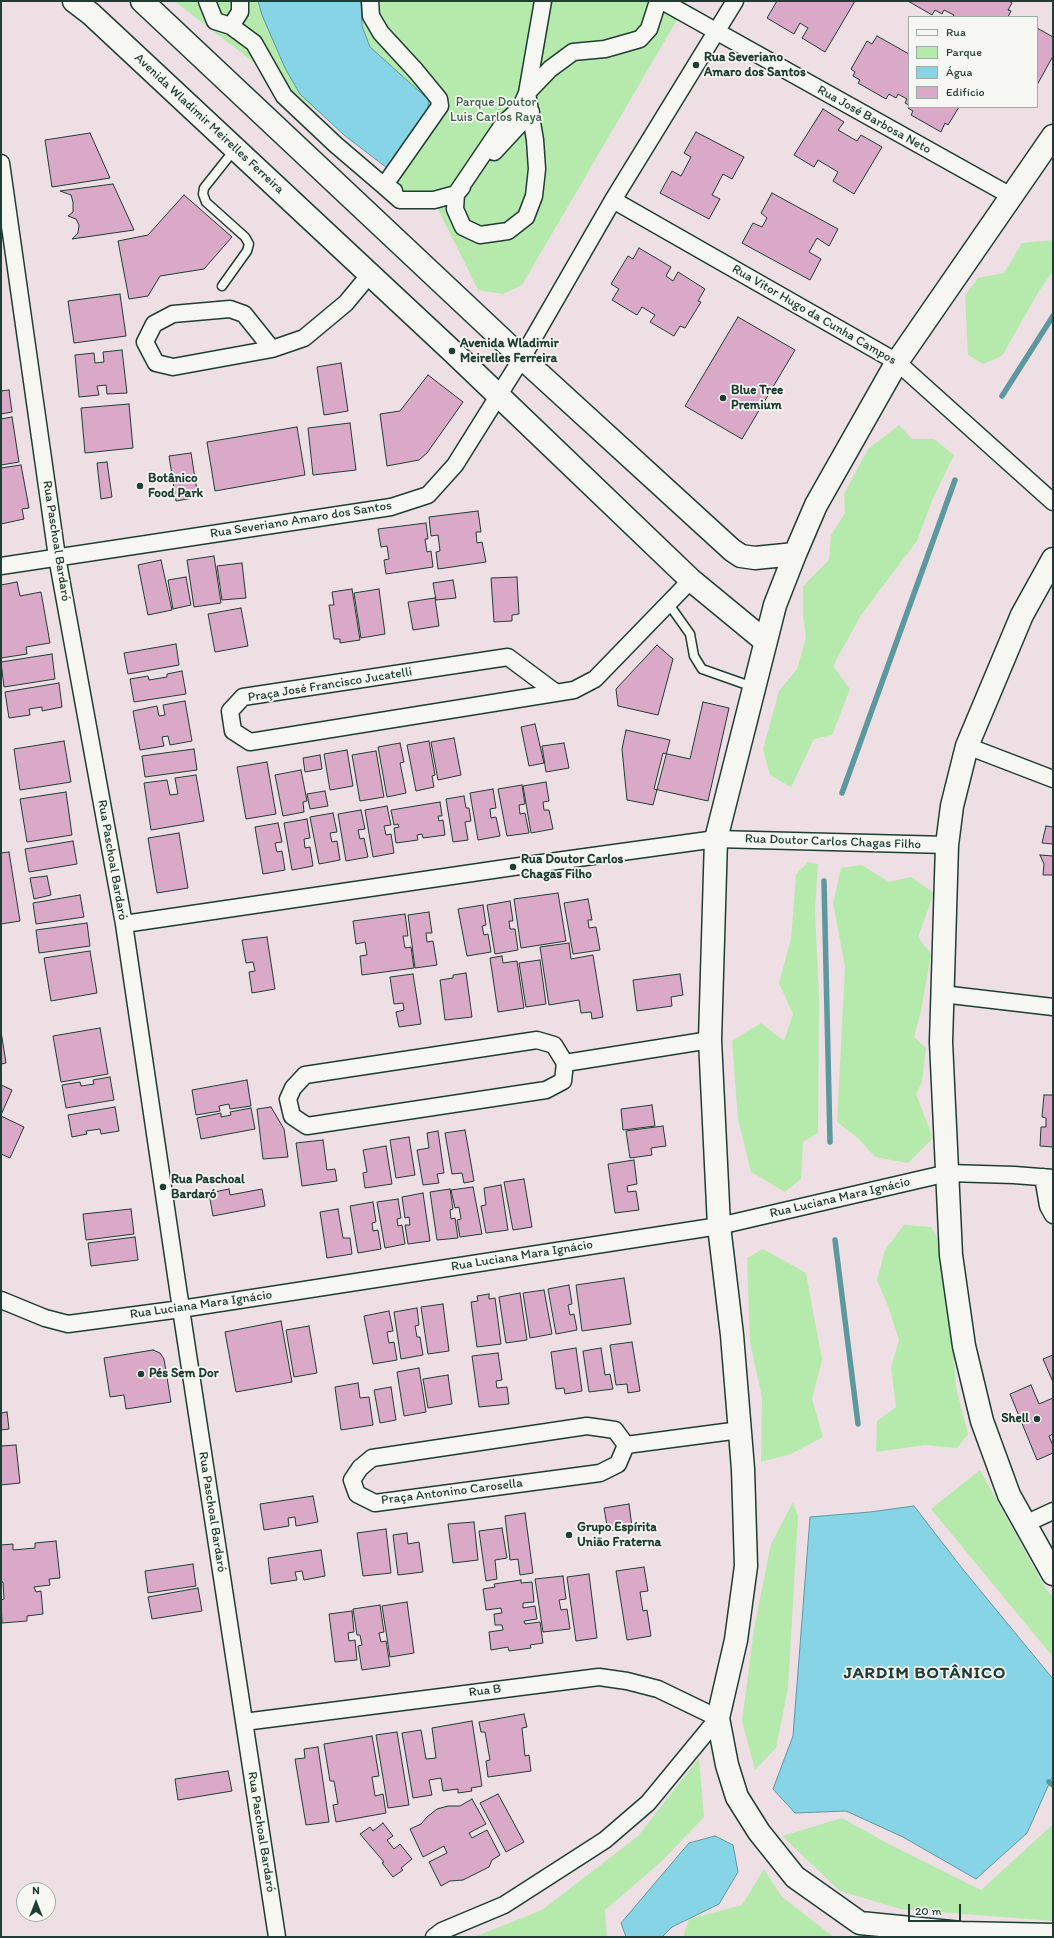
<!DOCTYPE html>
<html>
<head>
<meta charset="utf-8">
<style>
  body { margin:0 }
  #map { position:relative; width:1054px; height:1938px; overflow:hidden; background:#eedfe5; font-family:Itim,sans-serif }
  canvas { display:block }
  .frame { position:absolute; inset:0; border:2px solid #1f3d34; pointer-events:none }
  .legend { position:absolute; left:908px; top:16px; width:130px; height:92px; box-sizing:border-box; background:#f6f6f2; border:1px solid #a0aca6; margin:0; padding:5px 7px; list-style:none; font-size:12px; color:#1f3d34 }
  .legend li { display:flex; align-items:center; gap:8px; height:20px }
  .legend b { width:20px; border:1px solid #a0aca6 }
  .north { position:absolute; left:16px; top:1882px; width:40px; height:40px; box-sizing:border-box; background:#f6f6f2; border:1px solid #a0aca6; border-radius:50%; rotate:0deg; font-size:11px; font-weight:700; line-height:16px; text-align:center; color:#1f3d34 }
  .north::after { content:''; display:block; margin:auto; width:14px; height:18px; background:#1f3d34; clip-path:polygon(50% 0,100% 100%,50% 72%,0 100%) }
  .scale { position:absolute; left:908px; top:1904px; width:53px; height:18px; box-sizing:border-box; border:2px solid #1f3d34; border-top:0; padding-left:5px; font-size:12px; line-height:14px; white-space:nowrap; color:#1f3d34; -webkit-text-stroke:3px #f6f6f2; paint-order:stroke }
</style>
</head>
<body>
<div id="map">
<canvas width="1054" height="1938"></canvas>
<div class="frame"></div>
<ul class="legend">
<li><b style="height:5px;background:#f6f6f2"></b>Rua</li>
<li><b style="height:11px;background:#b6eaac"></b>Parque</li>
<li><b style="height:11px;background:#87d4e6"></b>Água</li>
<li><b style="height:11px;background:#daa9c8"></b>Edifício</li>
</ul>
<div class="north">N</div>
<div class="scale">20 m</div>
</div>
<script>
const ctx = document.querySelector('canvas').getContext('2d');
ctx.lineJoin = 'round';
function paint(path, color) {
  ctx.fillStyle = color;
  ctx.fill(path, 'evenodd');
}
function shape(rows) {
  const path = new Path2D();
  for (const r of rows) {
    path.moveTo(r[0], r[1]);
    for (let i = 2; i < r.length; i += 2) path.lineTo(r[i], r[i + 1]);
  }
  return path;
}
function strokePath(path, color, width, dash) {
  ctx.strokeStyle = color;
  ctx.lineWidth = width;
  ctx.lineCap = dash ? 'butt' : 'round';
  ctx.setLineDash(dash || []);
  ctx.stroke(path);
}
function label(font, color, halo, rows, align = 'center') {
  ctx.font = font + ' Itim,sans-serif';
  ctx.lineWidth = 3.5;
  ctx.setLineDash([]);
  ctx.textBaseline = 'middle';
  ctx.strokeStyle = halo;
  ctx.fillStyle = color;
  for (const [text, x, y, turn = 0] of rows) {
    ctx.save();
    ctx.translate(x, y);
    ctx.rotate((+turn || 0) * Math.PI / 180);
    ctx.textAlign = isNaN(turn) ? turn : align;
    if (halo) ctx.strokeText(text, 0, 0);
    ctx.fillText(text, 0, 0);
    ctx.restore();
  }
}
paint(shape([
  [174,1,688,1,522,285,503,294,478,290,434,201,384,186,394,170],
  [1053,240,1053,271,1039,291,1002,356,983,364,968,355,965,295,978,278,1004,273,1022,243],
  [899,425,912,439,934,439,954,455,933,498,917,541,861,615,833,666,850,689,832,735,814,739,791,787,770,775,763,749,779,691,797,669,806,638,803,615,803,586,829,560,831,535,845,513,844,494,868,449],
  [808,862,818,864,815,909,819,1000,818,1133,803,1142,801,1179,785,1192,751,1172,738,1119,732,1041,761,1023,784,1041,793,1014,779,983,791,939,796,874],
  [862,865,889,882,911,877,934,893,918,937,931,954,921,1011,914,1037,926,1048,922,1082,916,1094,933,1138,908,1163,875,1157,859,1139,837,1122,845,967,833,903,841,868],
  [904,1225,931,1227,944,1250,945,1300,954,1357,956,1387,968,1434,957,1448,925,1445,876,1452,877,1421,896,1407,891,1367,899,1340,888,1306,877,1280,885,1250],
  [763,1249,806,1273,822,1360,812,1399,823,1437,791,1454,761,1462,762,1397,750,1342,747,1258],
  [980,1470,1046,1589,1053,1597,1053,1657,931,1509],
  [793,1502,798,1516,788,1688,776,1748,755,1770,742,1721,754,1629,771,1544],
  [699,1758,704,1817,661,1862,605,1910,607,1937,474,1937,542,1910,638,1836],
  [842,1818,885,1842,981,1890,1053,1824,1053,1921,900,1909,840,1891,782,1836],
  [764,1869,782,1897,834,1937,683,1937,689,1919,742,1905]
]), '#b6eaac');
const water = shape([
  [258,1,361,1,362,26,370,47,429,100,426,118,391,171,344,135,300,94,285,68,262,15,258,1],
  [914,1506,961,1567,1053,1679,1053,1775,1027,1833,976,1879,903,1837,846,1811,795,1813,773,1789,793,1736,810,1517,870,1512,914,1506],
  [715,1836,733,1845,738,1872,719,1904,672,1927,662,1937,626,1937,621,1923,689,1843,715,1836]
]);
paint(water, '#87d4e6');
strokePath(water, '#5d989f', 1);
strokePath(shape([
  [1002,396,1053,316],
  [842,793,955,480],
  [824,881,830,1142],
  [835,1240,858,1424],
  [1049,1782,1053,1785]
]), '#5d989f', 5.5);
const building = shape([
  [777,1,855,1,825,52,802,38,808,28,800,23,794,34,767,18,777,1],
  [908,1,1009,1,1012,3,1008,10,1011,11,1008,17,953,17,954,15,944,10,942,14,935,10,932,15,908,1],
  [1037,28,1053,37,1053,56,1037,85,1037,28],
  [877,36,909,54,909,105,905,103,907,99,898,94,896,98,889,94,886,99,858,83,860,80,853,76,855,72,851,69,867,41,872,44,877,36],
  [909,106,909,107,959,107,948,125,945,123,941,132,911,115,913,111,908,108,909,106],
  [823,109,844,122,838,130,857,141,861,135,882,147,854,194,833,181,838,172,818,160,814,167,794,155,823,109],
  [696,132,744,157,732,179,723,174,712,195,720,199,709,219,660,193,672,171,681,176,691,157,684,153,696,132],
  [90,133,110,178,52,187,45,140,90,133],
  [113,184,134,230,72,239,78,233,79,225,76,219,68,216,73,212,73,202,71,195,60,191,113,184],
  [772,193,838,229,829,246,817,238,809,252,821,259,810,280,742,243,753,223,762,227,767,218,761,213,772,193],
  [184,195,232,237,204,269,160,276,148,296,129,299,118,241,148,235,184,195],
  [639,248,671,267,666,276,673,281,678,272,705,289,698,301,701,302,685,328,680,326,674,336,650,322,655,315,642,307,637,315,612,300,619,289,611,284,628,256,633,259,639,248],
  [120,294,126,336,74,343,68,301,120,294],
  [738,317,795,350,742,439,685,406,738,317],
  [122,350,127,393,107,394,106,385,97,386,99,395,79,397,75,355,94,353,95,363,104,362,103,352,122,350],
  [341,363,348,411,324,415,317,367,341,363],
  [428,375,463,402,427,453,419,460,387,466,380,414,400,411,428,375],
  [9,390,12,412,1,414,1,391,9,390],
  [129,404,133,448,85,453,81,408,129,404],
  [12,417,19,462,1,465,1,419,12,417],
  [350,423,356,470,313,475,308,428,350,423],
  [297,427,305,475,215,491,207,442,297,427],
  [191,453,198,497,176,501,169,456,191,453],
  [107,462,112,497,101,499,97,463,107,462],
  [21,465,29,508,22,509,24,519,1,524,1,468,21,465],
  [478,511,481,532,476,532,477,543,482,542,486,562,438,569,436,552,440,551,438,535,431,536,429,517,478,511],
  [426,523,428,539,425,539,427,552,431,551,433,567,386,574,384,560,389,559,387,546,381,547,378,529,426,523],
  [214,556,221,603,194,607,187,560,214,556],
  [161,560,172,610,148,615,138,565,161,560],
  [242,563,246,598,222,600,217,566,242,563],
  [186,577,191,605,173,609,168,580,186,577],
  [517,577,519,614,512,615,512,621,494,622,491,578,517,577],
  [453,580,456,598,436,600,433,583,453,580],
  [17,582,20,596,41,592,50,643,26,647,27,654,1,658,1,585,17,582],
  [352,589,360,640,340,643,340,639,334,639,329,605,334,605,332,592,352,589],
  [379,589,385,634,361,638,354,593,379,589],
  [435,598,439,626,413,630,408,602,435,598],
  [241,608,248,646,215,652,208,614,241,608],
  [176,644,179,665,128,674,124,653,176,644],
  [657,645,673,659,658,715,618,706,616,689,657,645],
  [52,654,55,679,4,687,1,662,52,654],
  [182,671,186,694,134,702,130,679,148,676,149,680,167,677,167,674,182,671],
  [59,683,62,707,42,711,42,707,29,709,30,715,9,718,5,692,59,683],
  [185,701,192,741,170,745,168,736,162,737,164,746,140,750,133,711,157,706,159,716,165,715,163,705,185,701],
  [703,702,729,708,708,801,654,789,663,753,690,759,703,702],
  [535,724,544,763,529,766,521,727,535,724],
  [626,730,670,740,653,805,627,800,622,749,626,730],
  [454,738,461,775,438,780,431,742,454,738],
  [64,741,71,782,20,790,14,749,64,741],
  [429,741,435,775,432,776,434,787,416,791,407,745,429,741],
  [400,743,404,762,400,763,406,793,387,797,378,747,400,743],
  [564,743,569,768,546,772,542,746,564,743],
  [194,749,197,770,145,777,142,756,194,749],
  [347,750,353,786,330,790,324,754,347,750],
  [376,751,384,797,360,801,352,755,376,751],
  [320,755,322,769,305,772,303,758,320,755],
  [267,762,276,814,246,819,237,767,267,762],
  [301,770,307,801,303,802,304,812,283,816,275,775,301,770],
  [196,775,204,821,151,830,144,783,167,780,170,795,178,794,175,778,196,775],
  [546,782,549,801,543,802,544,810,549,810,553,829,531,833,523,786,546,782],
  [522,785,525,804,519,805,520,814,525,813,529,833,507,836,498,789,522,785],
  [493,789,496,808,490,809,491,818,496,817,500,836,478,840,470,793,493,789],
  [325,791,328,806,310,809,307,794,325,791],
  [66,792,72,835,27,842,20,799,66,792],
  [464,796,466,808,469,808,471,821,465,822,468,840,453,842,446,799,464,796],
  [440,802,442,816,438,816,439,821,443,820,445,835,423,838,422,834,417,835,418,840,396,843,394,828,399,827,398,824,394,825,391,810,440,802],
  [387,806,391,825,384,826,386,835,391,834,394,853,373,857,365,810,387,806],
  [361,810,365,829,358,830,360,839,364,838,368,857,346,861,338,814,361,810],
  [333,813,337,832,330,833,332,842,337,841,340,860,319,864,310,817,333,813],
  [307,819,310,838,304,839,305,848,310,847,313,866,292,870,284,823,307,819],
  [278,823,282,842,275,843,277,852,282,851,285,870,263,874,255,827,278,823],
  [1046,826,1053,827,1053,844,1042,843,1046,826],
  [179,833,188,888,157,893,148,838,179,833],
  [73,841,77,864,29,872,25,849,73,841],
  [9,852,20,921,1,924,1,853,9,852],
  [1040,855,1053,856,1053,875,1043,875,1044,864,1040,855],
  [47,876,51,895,34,899,30,878,47,876],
  [558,893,566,941,521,948,514,899,558,893],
  [80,895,84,917,36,924,33,903,80,895],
  [588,899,592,920,588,920,589,928,596,927,600,950,573,954,564,903,588,899],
  [510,901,513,921,509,921,510,929,515,929,518,950,495,954,487,905,510,901],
  [483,905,486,925,482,926,484,935,488,934,491,952,467,956,458,909,483,905],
  [429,912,432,933,426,933,427,942,433,941,437,965,415,968,408,915,429,912],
  [405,914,408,936,403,936,405,948,411,947,414,968,362,975,360,956,367,955,365,942,356,944,353,921,405,914],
  [87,923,90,946,39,953,36,930,87,923],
  [267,937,275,989,252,993,249,972,255,971,253,962,246,963,242,940,267,937],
  [569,943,571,959,593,955,603,1017,592,1019,591,1012,581,1013,579,1000,549,1005,540,947,569,943],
  [90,951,97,993,51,1001,44,958,90,951],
  [502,956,503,963,517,961,524,1008,498,1012,490,958,502,956],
  [540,960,546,1004,526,1007,519,963,540,960],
  [466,973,472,1017,445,1020,440,980,453,978,453,975,466,973],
  [413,974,421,1024,399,1027,396,1012,404,1010,403,1003,394,1004,390,977,413,974],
  [680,974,683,995,671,997,672,1006,637,1011,633,980,680,974],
  [100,1028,108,1074,61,1082,53,1036,100,1028],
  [1,1031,6,1063,1,1064,1,1031],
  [110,1077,114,1100,66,1108,62,1085,80,1082,81,1086,94,1084,93,1080,110,1077],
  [247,1080,251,1106,230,1109,229,1104,219,1106,220,1111,196,1115,192,1090,247,1080],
  [1,1085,12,1090,1,1115,1,1085],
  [1044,1095,1053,1095,1053,1147,1040,1146,1041,1127,1046,1127,1046,1118,1042,1117,1044,1095],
  [652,1105,655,1126,623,1130,621,1109,652,1105],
  [115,1107,119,1131,101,1134,100,1129,86,1131,87,1134,72,1137,68,1115,115,1107],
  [271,1107,284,1129,288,1157,263,1159,257,1109,271,1107],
  [251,1108,255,1129,201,1139,197,1118,221,1113,221,1117,231,1115,230,1112,251,1108],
  [1,1116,24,1127,10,1158,1,1154,1,1116],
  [663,1126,666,1146,651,1148,652,1155,630,1158,626,1131,663,1126],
  [465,1130,474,1181,464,1183,462,1173,452,1174,445,1133,465,1130],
  [438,1131,444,1173,437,1174,439,1183,423,1185,417,1150,429,1148,427,1133,438,1131],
  [409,1137,415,1175,396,1178,390,1140,409,1137],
  [323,1140,327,1170,335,1169,337,1181,302,1186,296,1143,323,1140],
  [386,1146,392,1184,365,1188,363,1173,367,1172,363,1150,386,1146],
  [634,1160,637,1184,627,1186,628,1192,636,1191,639,1210,615,1213,608,1164,634,1160],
  [524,1179,532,1227,513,1230,504,1182,524,1179],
  [501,1185,508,1230,486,1233,481,1206,486,1205,484,1188,501,1185],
  [473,1187,482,1234,460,1237,457,1220,461,1219,459,1207,455,1208,451,1190,473,1187],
  [229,1189,230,1195,262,1189,265,1206,213,1216,209,1193,229,1189],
  [450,1189,453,1209,450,1210,451,1219,455,1218,458,1238,437,1240,430,1192,450,1189],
  [423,1193,430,1241,408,1244,405,1225,410,1225,409,1217,405,1218,402,1197,423,1193],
  [398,1199,401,1218,397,1219,398,1226,402,1225,405,1244,385,1248,377,1202,398,1199],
  [373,1202,376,1222,372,1223,373,1231,378,1230,381,1249,358,1253,350,1206,373,1202],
  [131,1209,134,1234,86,1240,83,1214,131,1209],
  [338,1209,343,1238,350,1238,352,1254,327,1258,320,1212,338,1209],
  [135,1237,138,1260,91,1266,88,1243,135,1237],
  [624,1278,631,1324,582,1331,576,1285,624,1278],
  [569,1285,572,1304,568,1305,570,1315,574,1314,577,1330,556,1334,548,1289,569,1285],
  [544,1290,552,1334,530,1338,523,1293,544,1290],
  [520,1293,527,1340,506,1343,499,1297,520,1293],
  [489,1294,489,1299,495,1298,501,1344,477,1347,471,1302,478,1301,477,1296,489,1294],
  [443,1304,449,1351,428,1354,421,1307,443,1304],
  [417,1308,419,1325,415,1326,417,1337,420,1337,423,1355,401,1359,394,1312,417,1308],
  [389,1311,393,1331,387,1332,389,1343,394,1342,397,1360,373,1364,364,1316,389,1311],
  [281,1321,292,1382,236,1392,225,1332,281,1321],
  [309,1326,317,1373,294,1377,286,1330,309,1326],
  [632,1342,640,1391,628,1393,627,1384,616,1385,610,1345,632,1342],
  [576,1348,582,1391,565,1394,564,1388,556,1389,551,1352,576,1348],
  [601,1348,605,1375,610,1374,613,1389,589,1392,583,1351,601,1348],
  [153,1350,160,1353,164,1359,171,1402,126,1409,124,1395,110,1397,104,1358,153,1350],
  [498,1353,502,1380,496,1381,497,1388,507,1387,509,1404,479,1407,472,1356,498,1353],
  [1053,1355,1053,1382,1043,1359,1053,1355],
  [419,1368,426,1412,404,1416,397,1372,419,1368],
  [448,1375,452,1404,428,1408,423,1379,448,1375],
  [358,1383,360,1398,369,1397,373,1425,341,1430,335,1387,358,1383],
  [1031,1385,1039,1404,1053,1398,1053,1434,1049,1436,1053,1446,1053,1453,1037,1460,1010,1394,1031,1385],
  [391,1387,396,1420,380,1423,374,1390,391,1387],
  [7,1412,9,1429,1,1430,1,1413,7,1412],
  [16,1445,20,1483,1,1485,1,1446,16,1445],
  [313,1496,318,1522,296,1526,295,1517,288,1518,289,1526,264,1530,260,1504,313,1496],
  [629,1504,632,1527,608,1531,604,1508,629,1504],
  [525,1513,533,1573,520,1575,518,1559,510,1560,505,1516,525,1513],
  [474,1522,478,1560,453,1563,448,1524,474,1522],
  [502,1528,507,1558,495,1560,497,1579,486,1581,479,1531,502,1528],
  [386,1529,391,1573,363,1576,357,1533,386,1529],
  [407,1533,408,1544,419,1542,423,1572,398,1575,393,1535,407,1533],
  [56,1541,60,1578,49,1579,50,1585,34,1587,36,1592,41,1591,43,1614,27,1616,27,1621,2,1623,1,1600,4,1599,3,1582,1,1582,1,1545,13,1544,13,1550,35,1548,35,1543,56,1541],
  [321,1550,325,1576,304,1580,302,1571,295,1572,297,1580,271,1584,268,1558,321,1550],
  [193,1564,196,1586,148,1593,145,1571,193,1564],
  [644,1567,648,1591,640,1592,643,1611,647,1610,651,1636,627,1640,616,1571,644,1567],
  [589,1574,597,1638,576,1641,567,1577,589,1574],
  [563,1576,566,1599,559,1600,561,1610,567,1609,570,1629,543,1632,535,1579,563,1576],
  [521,1580,521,1583,532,1582,534,1602,523,1603,523,1608,535,1606,537,1619,524,1621,525,1624,540,1622,543,1643,530,1645,531,1648,509,1651,508,1647,491,1650,489,1632,503,1630,502,1625,495,1625,494,1614,502,1613,501,1608,486,1610,483,1589,495,1587,494,1584,521,1580],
  [198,1588,202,1611,152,1619,148,1597,198,1588],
  [407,1602,414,1653,390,1657,382,1606,407,1602],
  [380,1605,384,1632,379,1633,381,1642,386,1641,390,1666,362,1670,358,1646,362,1645,360,1635,357,1635,353,1609,380,1605],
  [352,1611,354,1632,348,1633,349,1641,355,1640,357,1660,335,1662,329,1614,352,1611],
  [524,1714,527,1727,522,1728,525,1756,529,1755,531,1771,488,1777,486,1761,490,1760,485,1732,481,1732,479,1722,524,1714],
  [472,1721,482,1786,471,1788,472,1791,458,1793,458,1789,443,1791,441,1778,429,1780,432,1795,413,1798,402,1733,421,1730,426,1759,436,1758,432,1728,472,1721],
  [397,1732,409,1805,388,1808,376,1735,397,1732],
  [372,1736,379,1776,372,1777,375,1796,383,1794,386,1813,336,1822,333,1805,338,1804,334,1781,330,1781,324,1744,372,1736],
  [318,1747,329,1822,306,1825,295,1759,305,1758,304,1749,318,1747],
  [228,1771,232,1791,178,1800,175,1779,228,1771],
  [498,1794,524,1842,506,1852,480,1803,498,1794],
  [472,1799,486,1824,469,1833,472,1838,487,1830,500,1855,492,1860,489,1867,463,1880,450,1881,441,1886,429,1862,447,1853,444,1846,423,1857,410,1829,421,1824,427,1817,437,1809,448,1806,460,1806,472,1799],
  [383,1823,393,1836,387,1840,394,1849,400,1844,412,1859,401,1868,403,1870,393,1877,382,1863,384,1862,360,1834,370,1827,373,1831,383,1823]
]);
paint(building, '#daa9c8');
strokePath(building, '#1f3d34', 1);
const lane = shape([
  [222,286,247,251,249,244,245,237,206,202,203,194,204,188,235,149],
  [668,603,690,634,694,656,702,669,753,687]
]);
const street = shape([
  [207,1,215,21,231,26],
  [240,1,240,12,231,26,254,43,284,96,336,145,384,186,394,191],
  [370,1,371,16,381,33,416,71,439,99,440,106,384,186,400,200,434,200,456,194,504,123,520,109,527,93,543,1],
  [662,1,1011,196],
  [494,152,531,112],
  [1,163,57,557,124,924,181,1309,277,1937],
  [462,187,456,194,455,209,463,227,480,235,508,231,526,217,534,196,537,169,535,140,527,93,550,69,573,52,605,49,640,39,649,29,658,1],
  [613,200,897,362,1053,502],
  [272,349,244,314,230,309,173,314,154,324,145,342,156,363,173,367,272,349,304,338,346,303,370,274],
  [1,566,391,507,428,495,455,465,522,358,613,200,735,1],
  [555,692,508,657,243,697,230,711,233,731,250,742,574,690,595,679,691,580],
  [967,746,1053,779],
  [124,924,513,867,716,839,947,845],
  [942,994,1053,1007],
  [537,1040,554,1045,565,1063,563,1081,546,1090,307,1126,292,1116,288,1099,293,1088,305,1075,537,1040],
  [565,1063,710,1040],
  [1043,1177,1048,1206,1053,1215],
  [1,1300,45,1318,68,1324,181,1309,719,1226,948,1173,1014,1175,1053,1178],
  [587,1426,615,1430,626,1445,618,1464,600,1473,375,1503,357,1494,352,1480,360,1468,372,1458,587,1426],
  [626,1445,740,1430],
  [1025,1524,1053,1511],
  [244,1722,599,1677,627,1681,658,1689,718,1718,648,1803,605,1840,504,1905,442,1931,434,1937]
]);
const secondary = shape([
  [74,1,91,14,452,351,691,580,765,641],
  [142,1,522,358,732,550,741,556,755,558,795,554],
  [1053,136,897,362,816,505,795,554,775,605,716,839,710,1040,719,1226,732,1335,743,1469,746,1566,736,1640,718,1718,727,1765,737,1797,759,1832,795,1877,860,1923,961,1933,1053,1935],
  [1053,559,1022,615,967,746,952,806,947,845,941,1042,951,1255,964,1346,982,1421,1009,1495,1053,1574]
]);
strokePath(lane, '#1f3d34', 11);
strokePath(street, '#1f3d34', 19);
strokePath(secondary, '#1f3d34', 25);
strokePath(lane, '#f6f6f2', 8);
strokePath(street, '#f6f6f2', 16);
strokePath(secondary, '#f6f6f2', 22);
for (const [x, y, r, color] of [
  [696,65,4,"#1f3d34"],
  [452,351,4,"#1f3d34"],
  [723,398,4,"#1f3d34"],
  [140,486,4,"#1f3d34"],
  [513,867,4,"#1f3d34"],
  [163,1187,4,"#1f3d34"],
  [141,1374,4,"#1f3d34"],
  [1037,1419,4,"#1f3d34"],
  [569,1535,4,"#1f3d34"]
]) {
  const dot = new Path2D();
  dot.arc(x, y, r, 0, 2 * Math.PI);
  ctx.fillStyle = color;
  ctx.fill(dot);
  strokePath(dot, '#f6f6f2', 1.5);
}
label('bold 13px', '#1f3d34', '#f6f6f2', [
  ["Rua Severiano",704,58],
  ["Amaro dos Santos",704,73],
  ["Avenida Wladimir",460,344],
  ["Meirelles Ferreira",460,359],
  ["Blue Tree",731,391],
  ["Premium",731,406],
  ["Botânico",148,479],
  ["Food Park",148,494],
  ["Rua Doutor Carlos",521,860],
  ["Chagas Filho",521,875],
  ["Rua Paschoal",171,1180],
  ["Bardaró",171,1195],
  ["Pés Sem Dor",149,1374],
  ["Shell",1029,1419,"right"],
  ["Grupo Espírita",577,1528],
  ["União Fraterna",577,1543]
], 'left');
label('13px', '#3d604c', '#f6f6f2', [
  ["Parque Doutor",496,103],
  ["Luis Carlos Raya",496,118]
]);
label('13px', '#1f3d34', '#f6f6f2', [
  ["Rua José Barbosa Neto",874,120,29],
  ["Avenida Wladimir Meirelles Ferreira",209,124,43],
  ["Rua Vitor Hugo da Cunha Campos",814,315,30],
  ["Rua Severiano Amaro dos Santos",301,520,-9],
  ["Rua Paschoal Bardaró",56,541,81],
  ["Praça José Francisco Jucatelli",330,685,-9],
  ["Rua Doutor Carlos Chagas Filho",833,842,2],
  ["Rua Paschoal Bardaró",112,860,80],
  ["Rua Luciana Mara Ignácio",840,1198,-13],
  ["Rua Luciana Mara Ignácio",522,1256,-9],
  ["Rua Luciana Mara Ignácio",201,1305,-8],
  ["Praça Antonino Carosella",452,1492,-7],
  ["Rua Paschoal Bardaró",212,1512,81],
  ["Rua B",485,1691,-7],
  ["Rua Paschoal Bardaró",261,1832,81]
]);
ctx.letterSpacing = '1px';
label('bold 17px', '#1f3d34', '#f6f6f2', [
  ["JARDIM BOTÂNICO",925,1674]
]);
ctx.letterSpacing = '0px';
</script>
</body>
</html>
